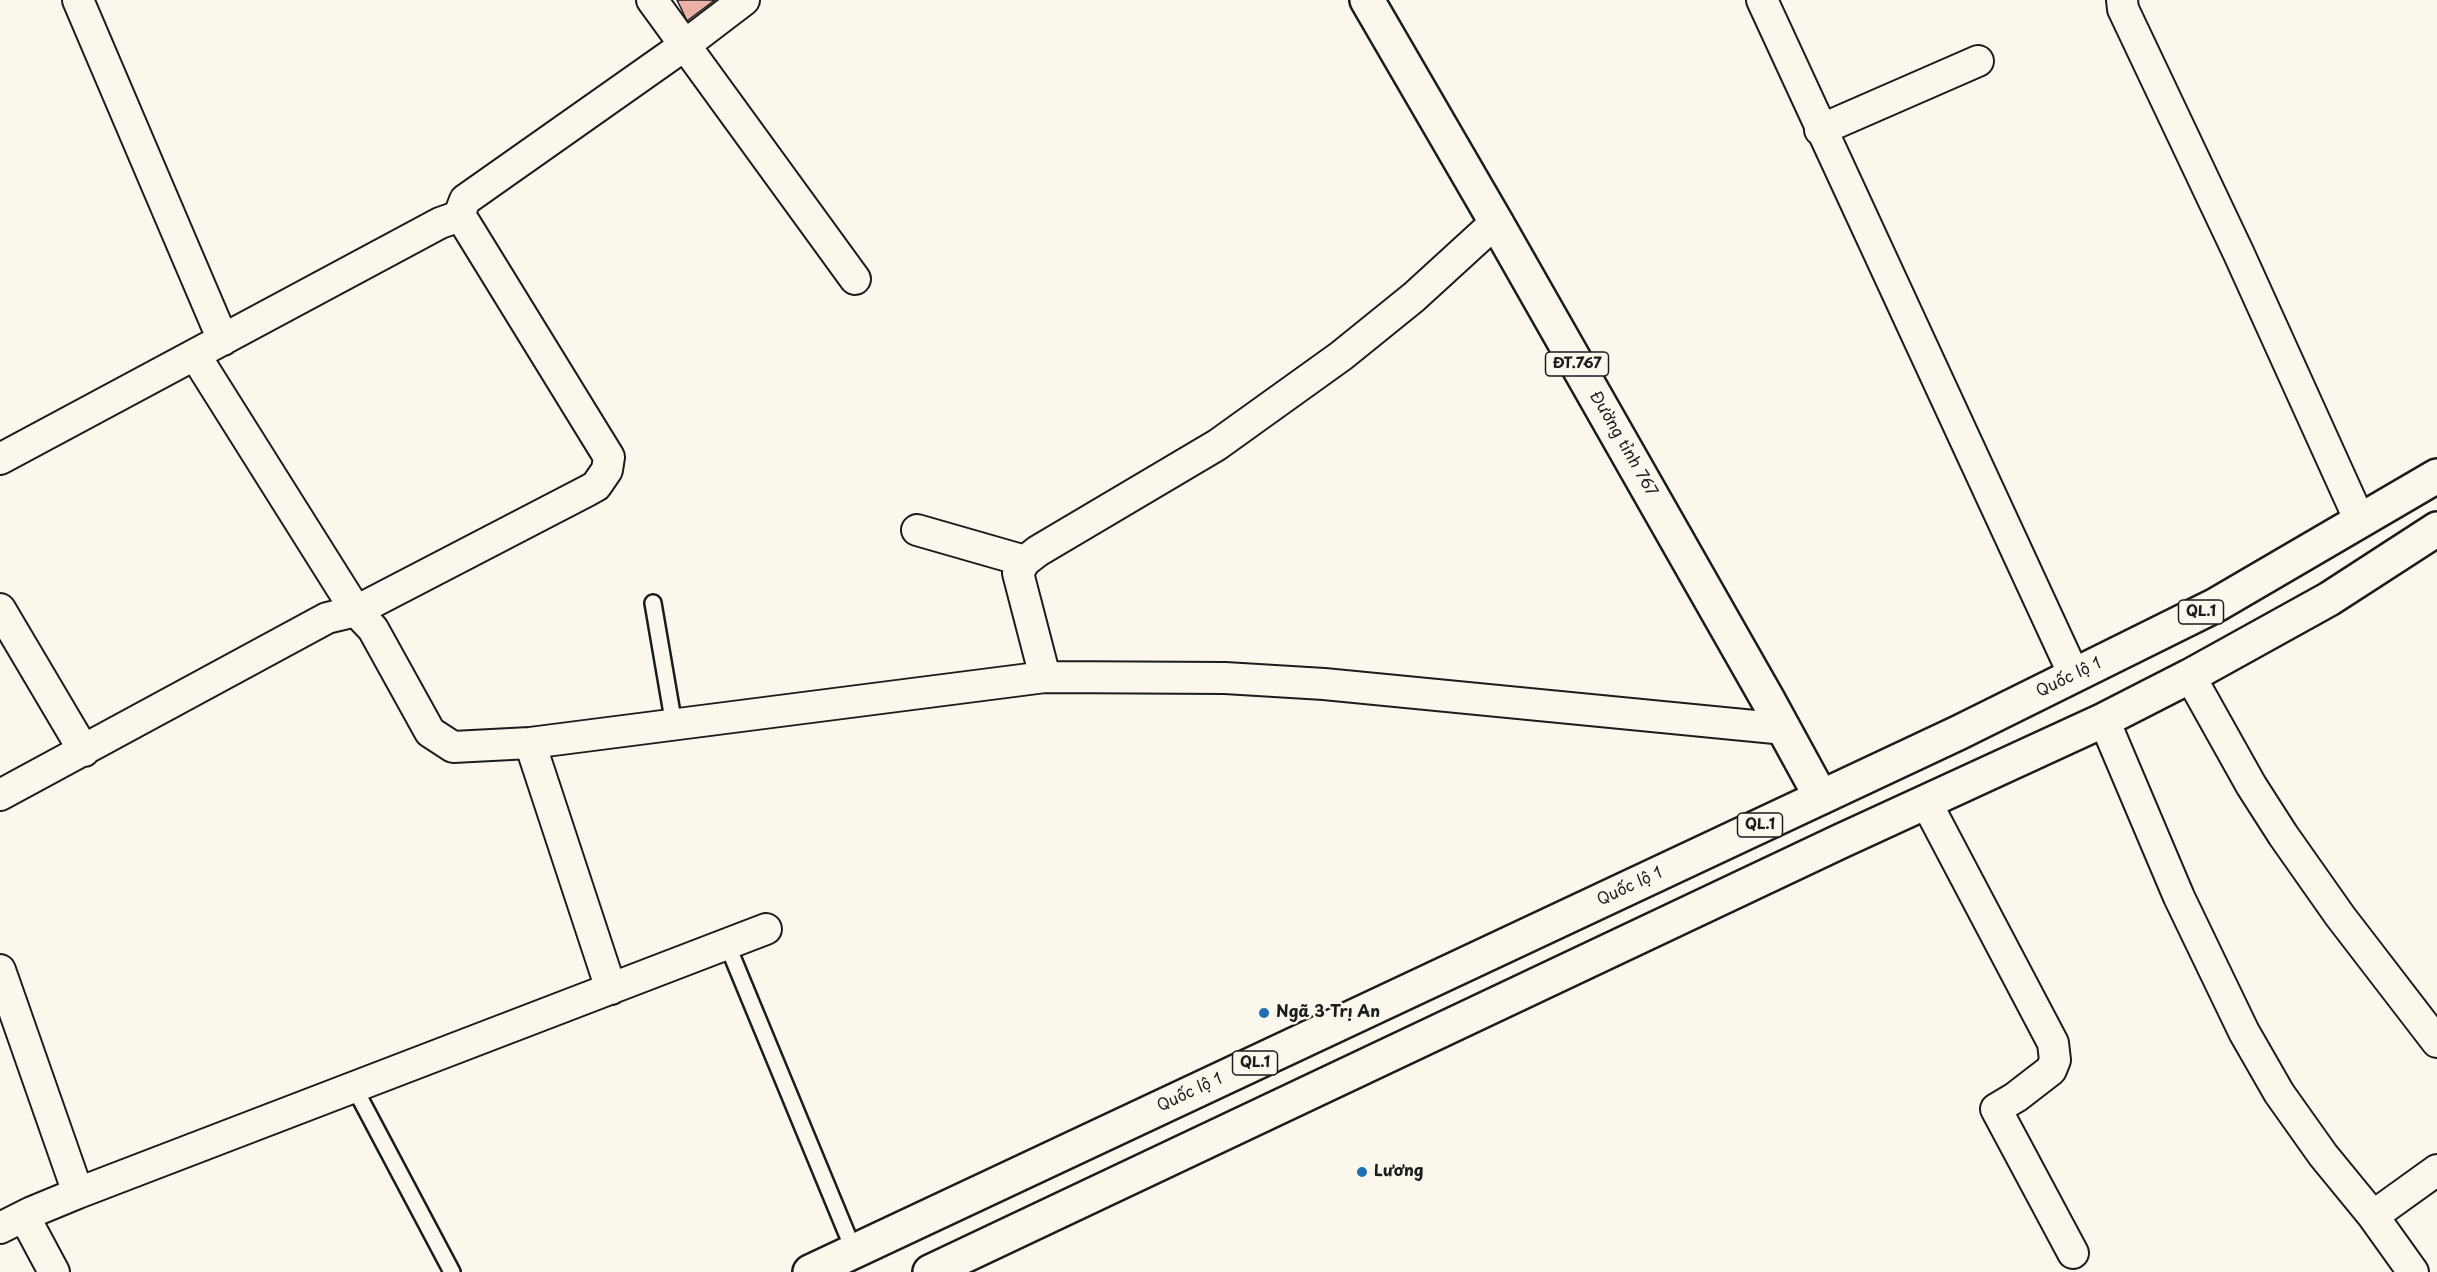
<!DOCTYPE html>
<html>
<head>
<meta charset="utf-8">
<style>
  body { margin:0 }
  canvas { display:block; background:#fbf7ec }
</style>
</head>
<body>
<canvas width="2437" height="1272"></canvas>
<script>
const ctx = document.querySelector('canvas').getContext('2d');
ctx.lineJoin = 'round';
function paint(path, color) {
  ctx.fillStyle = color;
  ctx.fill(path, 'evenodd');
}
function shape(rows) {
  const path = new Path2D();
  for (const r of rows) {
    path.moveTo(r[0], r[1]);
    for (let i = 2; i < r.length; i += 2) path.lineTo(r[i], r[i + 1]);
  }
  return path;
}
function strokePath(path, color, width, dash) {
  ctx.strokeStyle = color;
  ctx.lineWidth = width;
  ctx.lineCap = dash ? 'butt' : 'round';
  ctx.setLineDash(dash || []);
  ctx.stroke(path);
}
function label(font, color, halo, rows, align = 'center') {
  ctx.font = font + ' "Playpen Sans",sans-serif';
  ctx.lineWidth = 5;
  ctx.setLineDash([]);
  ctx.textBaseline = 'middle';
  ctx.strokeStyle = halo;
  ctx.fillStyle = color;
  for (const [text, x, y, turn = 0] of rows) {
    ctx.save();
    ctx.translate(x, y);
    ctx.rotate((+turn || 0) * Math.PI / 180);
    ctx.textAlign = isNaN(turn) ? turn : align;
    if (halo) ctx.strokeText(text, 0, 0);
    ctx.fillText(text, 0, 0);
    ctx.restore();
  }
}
const building = shape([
  [677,0,715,0,687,21,677,0]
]);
paint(building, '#ebb1a6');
strokePath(building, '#1c1c1c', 1.5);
const lane = shape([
  [653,603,674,725],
  [727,944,854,1251],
  [354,1087,452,1272]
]);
const street = shape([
  [78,0,223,340],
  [652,0,855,279],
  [1762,0,2074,675],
  [2122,0,2123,9,2239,254,2360,521],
  [1820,130,1978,61],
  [461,219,460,213,465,200,685,45,744,0],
  [195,355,356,611,373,629,430,732,453,747,530,743,1045,677,1225,678,1324,684,1785,729],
  [0,459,440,223,454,218,461,219,465,223,609,457,607,470,596,486,587,491,356,611,327,618,0,795],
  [917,530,1025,561],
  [0,609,84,751],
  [2190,676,2251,785,2283,835,2340,916,2437,1042],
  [1045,677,1018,573,1025,561,1038,551,1217,445,1341,356,1414,297,1496,222],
  [2104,720,2179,897,2244,1032,2279,1093,2323,1155,2373,1216,2413,1272],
  [530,743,611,989],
  [1926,802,2053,1043,2055,1060,2051,1070,2016,1097,1996,1109,2073,1253],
  [0,970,78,1193],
  [24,1216,54,1272],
  [2373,1216,2437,1170],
  [0,1228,32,1212,78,1193,766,929]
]);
const primary = shape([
  [1367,0,1496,222,1768,700,1821,797]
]);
const highway = shape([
  [810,1272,1958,733,2216,605,2437,476],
  [930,1272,1841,841,2104,720,2190,676,2329,599,2437,529]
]);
strokePath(lane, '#1c1c1c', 20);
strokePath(street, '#1c1c1c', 34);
strokePath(primary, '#1c1c1c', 38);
strokePath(highway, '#1c1c1c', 38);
strokePath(lane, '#fbf7ec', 15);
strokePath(street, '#fbf7ec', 30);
strokePath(primary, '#fbf7ec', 33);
strokePath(highway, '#fbf7ec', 33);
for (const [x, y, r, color] of [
  [1264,1013,6,"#1f6fb2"],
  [1362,1172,6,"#1f6fb2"]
]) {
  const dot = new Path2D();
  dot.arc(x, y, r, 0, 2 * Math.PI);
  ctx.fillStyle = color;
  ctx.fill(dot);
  strokePath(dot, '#fbf7ec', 2);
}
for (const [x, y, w] of [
  [1577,364,63],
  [2201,612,45],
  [1760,825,45],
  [1255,1063,45]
]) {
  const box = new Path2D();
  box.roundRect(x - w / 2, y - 12, w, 24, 4.5);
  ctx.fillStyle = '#fbf7ec';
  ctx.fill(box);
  strokePath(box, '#1c1c1c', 1.5);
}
label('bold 15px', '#1c1c1c', null, [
  ["ĐT.767",1577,364],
  ["QL.1",2201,612],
  ["QL.1",1760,825],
  ["QL.1",1255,1063]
]);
label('16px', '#1c1c1c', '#fbf7ec', [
  ["Đường tỉnh 767",1623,444,60],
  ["Quốc lộ 1",2069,678,-26],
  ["Quốc lộ 1",1630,887,-25],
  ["Quốc lộ 1",1190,1093,-25]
]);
label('bold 16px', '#1c1c1c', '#fbf7ec', [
  ["Ngã 3 Trị An",1276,1013],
  ["Lương",1374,1172]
], 'left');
</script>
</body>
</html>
